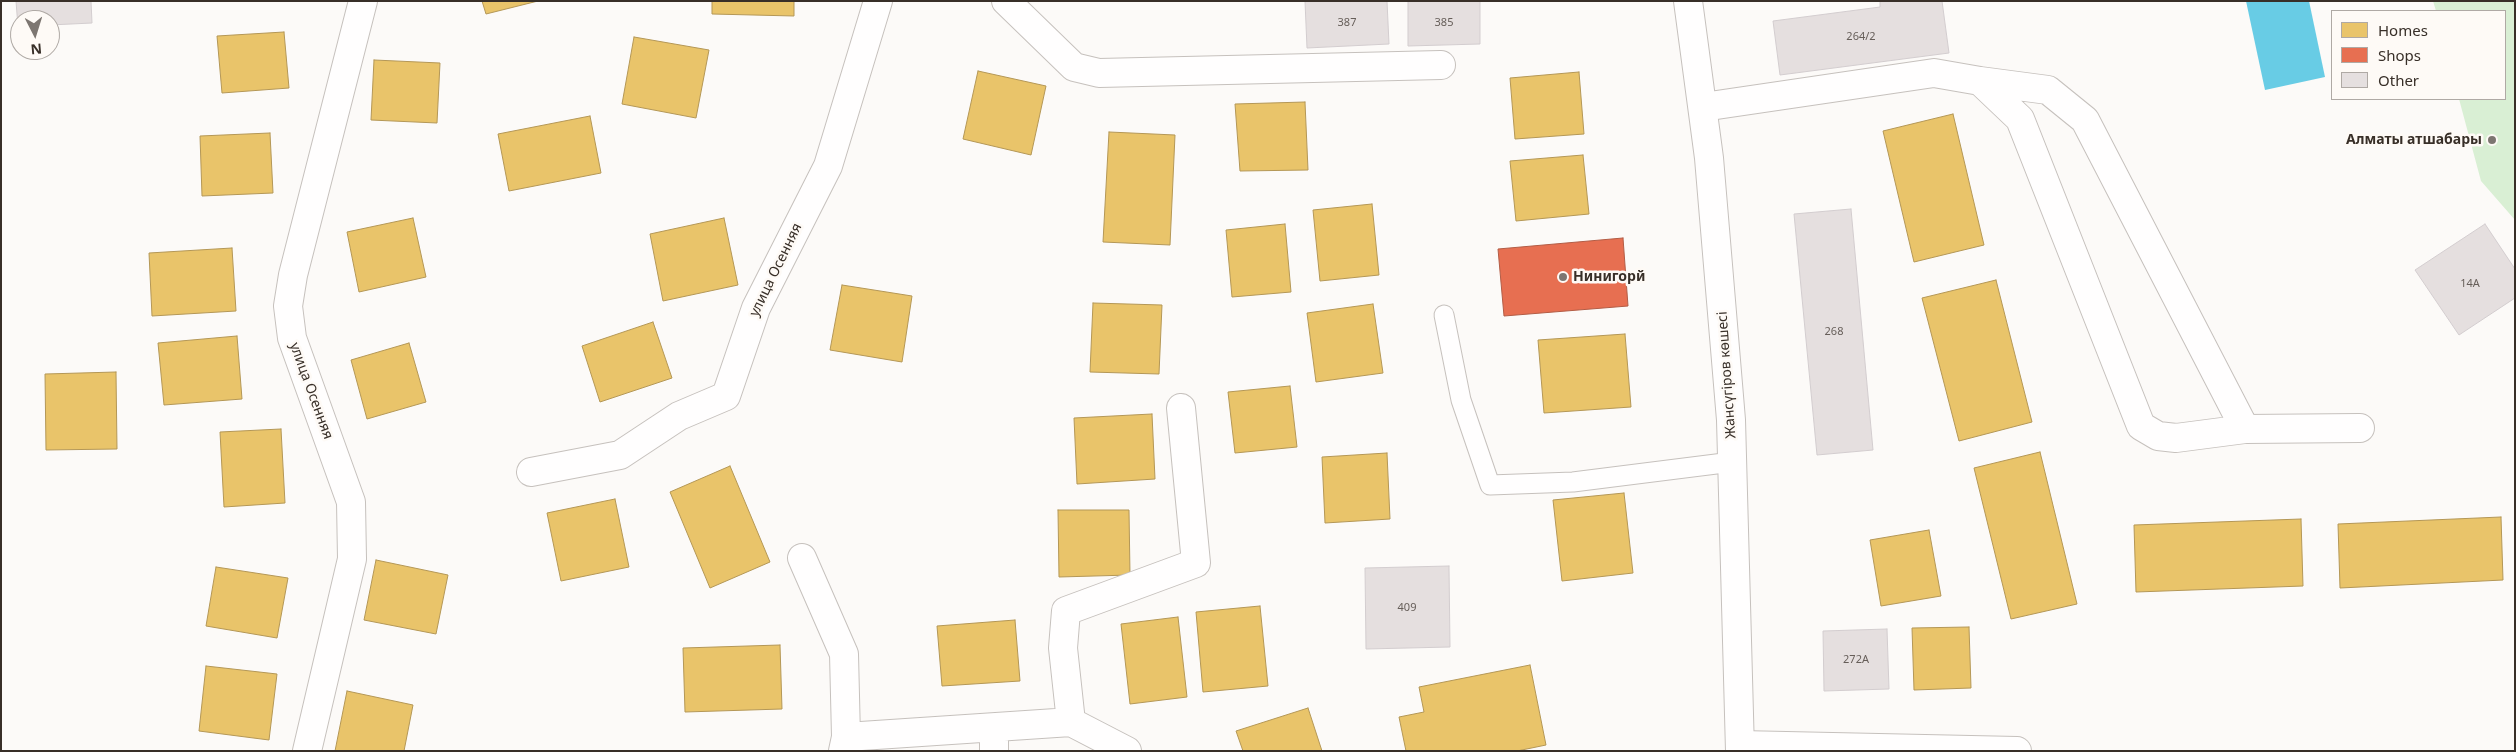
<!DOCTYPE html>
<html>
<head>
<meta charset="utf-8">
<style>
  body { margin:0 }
  #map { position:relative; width:2516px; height:752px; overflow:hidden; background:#fcfaf8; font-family:"Noto Sans",sans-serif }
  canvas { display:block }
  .frame { position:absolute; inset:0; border:2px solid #382f28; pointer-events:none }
  .legend { position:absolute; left:2331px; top:10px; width:175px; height:90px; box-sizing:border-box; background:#fefaf6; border:1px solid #afa9a4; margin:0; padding:6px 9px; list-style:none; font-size:15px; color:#382f28 }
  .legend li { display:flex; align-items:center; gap:10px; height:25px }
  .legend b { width:25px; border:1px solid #afa9a4 }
  .north { position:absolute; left:10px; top:10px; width:50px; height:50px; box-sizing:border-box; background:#fefaf6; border:1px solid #afa9a4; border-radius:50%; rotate:175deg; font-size:14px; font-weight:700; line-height:20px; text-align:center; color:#382f28 }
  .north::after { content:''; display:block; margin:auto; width:18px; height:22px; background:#7d7671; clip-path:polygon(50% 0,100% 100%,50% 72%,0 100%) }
</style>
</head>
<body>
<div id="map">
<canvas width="2516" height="752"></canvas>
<div class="frame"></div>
<ul class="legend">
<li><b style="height:14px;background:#e9c46a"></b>Homes</li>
<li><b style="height:14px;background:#e76f51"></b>Shops</li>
<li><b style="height:14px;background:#e5dfdf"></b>Other</li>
</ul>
<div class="north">N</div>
</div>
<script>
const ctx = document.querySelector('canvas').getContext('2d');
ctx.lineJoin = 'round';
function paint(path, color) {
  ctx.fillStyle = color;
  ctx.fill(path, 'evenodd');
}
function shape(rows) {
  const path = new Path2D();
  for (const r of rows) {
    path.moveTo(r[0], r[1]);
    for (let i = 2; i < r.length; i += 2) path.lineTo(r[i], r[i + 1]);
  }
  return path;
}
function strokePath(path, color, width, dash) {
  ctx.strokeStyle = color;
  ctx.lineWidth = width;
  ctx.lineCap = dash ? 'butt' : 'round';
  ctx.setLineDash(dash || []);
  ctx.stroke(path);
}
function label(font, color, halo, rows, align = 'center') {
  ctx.font = font + ' "Noto Sans",sans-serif';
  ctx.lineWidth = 5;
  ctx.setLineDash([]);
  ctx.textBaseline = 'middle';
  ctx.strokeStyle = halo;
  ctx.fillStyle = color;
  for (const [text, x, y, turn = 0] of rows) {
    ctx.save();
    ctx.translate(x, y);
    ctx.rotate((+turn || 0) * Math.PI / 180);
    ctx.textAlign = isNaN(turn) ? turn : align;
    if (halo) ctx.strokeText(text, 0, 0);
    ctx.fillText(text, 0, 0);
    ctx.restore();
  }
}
paint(shape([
  [2433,1,2515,1,2515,220,2481,181,2459,99,2505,99,2505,11,2436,11]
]), '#d9efd4');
paint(shape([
  [2246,1,2309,1,2325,77,2265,90]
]), '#68cce5');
const homes = shape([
  [482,1,538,1,486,14,482,1],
  [712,1,794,1,794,16,712,14,712,1],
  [284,32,289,88,222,93,217,36,284,32],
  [634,37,709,50,696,118,622,104,634,37],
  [374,60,440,63,437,123,371,120,374,60],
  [978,71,1046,86,1031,155,963,139,978,71],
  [1579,72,1584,134,1515,139,1510,78,1579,72],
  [1305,102,1308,170,1240,171,1235,104,1305,102],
  [1953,114,1984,245,1914,262,1883,131,1953,114],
  [590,116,601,173,509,191,498,134,590,116],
  [1109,132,1175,135,1170,245,1103,242,1109,132],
  [270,133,273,193,202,196,200,136,270,133],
  [1583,155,1589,214,1516,221,1510,161,1583,155],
  [1372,204,1379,275,1320,281,1313,210,1372,204],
  [413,218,426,277,359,292,347,232,413,218],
  [724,218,738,285,663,301,650,234,724,218],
  [1285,224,1291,292,1232,297,1226,230,1285,224],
  [232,248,236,311,152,316,149,253,232,248],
  [1996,280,2032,422,1959,441,1922,298,1996,280],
  [842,285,912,296,902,362,830,350,842,285],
  [1093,303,1162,305,1159,374,1090,372,1093,303],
  [1373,304,1383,373,1316,382,1307,313,1373,304],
  [653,322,672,378,600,402,582,346,653,322],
  [1625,334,1631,407,1544,413,1538,340,1625,334],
  [237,336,242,399,164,405,158,343,237,336],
  [409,343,426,402,367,419,351,360,409,343],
  [116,372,117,449,46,450,45,374,116,372],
  [1290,386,1297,447,1235,453,1228,392,1290,386],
  [1152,414,1155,479,1077,484,1074,418,1152,414],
  [281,429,285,503,224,507,220,432,281,429],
  [2040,452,2077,604,2011,619,1974,468,2040,452],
  [1387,453,1390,519,1325,523,1322,457,1387,453],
  [730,466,770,562,710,588,670,492,730,466],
  [1624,493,1633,573,1562,581,1553,500,1624,493],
  [615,499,629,567,561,581,547,513,615,499],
  [1058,510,1129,510,1130,575,1059,577,1058,510],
  [2501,517,2503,580,2340,588,2338,524,2501,517],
  [2301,519,2303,586,2136,592,2134,525,2301,519],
  [1929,530,1941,596,1881,606,1870,540,1929,530],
  [376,560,448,575,436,634,364,620,376,560],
  [216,567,288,578,277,638,206,626,216,567],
  [1260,606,1268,686,1203,692,1196,612,1260,606],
  [1178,617,1187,697,1130,704,1121,624,1178,617],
  [1015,620,1020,681,942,686,937,626,1015,620],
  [1969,627,1971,688,1914,690,1912,628,1969,627],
  [780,645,782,709,685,712,683,648,780,645],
  [1530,665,1546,745,1517,751,1406,751,1399,717,1424,712,1419,687,1530,665],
  [206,666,277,674,269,740,199,731,206,666],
  [347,691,413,705,404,751,335,751,347,691],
  [1308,708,1322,751,1243,751,1236,731,1308,708]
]);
paint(homes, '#e9c46a');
strokePath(homes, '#b49756', 1);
const shops = shape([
  [1623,238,1628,306,1504,316,1498,249,1623,238]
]);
paint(shops, '#e76f51');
strokePath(shops, '#b25c45', 1);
const building = shape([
  [16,1,91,1,92,23,50,25,50,20,20,20,20,27,18,27,16,1],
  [1305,1,1387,1,1389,44,1307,48,1305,1],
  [1408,1,1480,1,1480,44,1408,46,1408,1],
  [1880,1,1942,1,1949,53,1780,75,1773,21,1880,7,1880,1],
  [1851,209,1873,450,1817,455,1794,214,1851,209],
  [2485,224,2515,269,2515,298,2459,335,2415,270,2485,224],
  [1449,566,1450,647,1366,649,1365,568,1449,566],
  [1887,629,1889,689,1824,691,1823,631,1887,629]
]);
paint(building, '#e5dfdf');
strokePath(building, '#d3cdcf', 1);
const lane = shape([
  [1444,315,1461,400,1490,485,1573,482,1732,462]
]);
const street = shape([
  [1006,1,1074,67,1099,73,1441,65],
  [1980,81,2048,90,2085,120,2245,429],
  [1703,107,1934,73,1980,81,2020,119,2141,426,2158,436,2176,438,2245,429,2360,428],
  [531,472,620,455,679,416,726,396,756,308,828,166,878,1],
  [802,558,844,654,846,737,843,751],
  [1071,722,1127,751],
  [994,728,994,751],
  [846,737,1071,722,1063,648,1066,611,1196,563,1181,408],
  [307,751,352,559,351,502,292,338,288,306,293,275,363,1]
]);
const secondary = shape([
  [1740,745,2017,751]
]);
const primary = shape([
  [1688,1,1709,158,1731,420,1740,751]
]);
strokePath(lane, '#c6c1bd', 21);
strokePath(street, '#c6c1bd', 30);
strokePath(secondary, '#c6c1bd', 30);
strokePath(primary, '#c6c1bd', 30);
strokePath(lane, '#fffefe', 19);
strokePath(street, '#fffefe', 28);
strokePath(secondary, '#fffefe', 28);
strokePath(primary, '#fffefe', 28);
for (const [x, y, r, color] of [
  [2492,140,5,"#7d7671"],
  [1563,277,5,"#7d7671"]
]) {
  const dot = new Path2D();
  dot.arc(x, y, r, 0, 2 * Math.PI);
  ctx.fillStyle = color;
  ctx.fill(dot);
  strokePath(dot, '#fefaf6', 2);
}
label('11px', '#665e59', null, [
  ["387",1347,23],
  ["385",1444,23],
  ["264/2",1861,37],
  ["14А",2470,284],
  ["268",1834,332],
  ["409",1407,608],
  ["272А",1856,660]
]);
label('bold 14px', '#382f28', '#fefaf6', [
  ["Алматы атшабары",2482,140],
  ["Нинигорй",1573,277,"left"]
], 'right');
label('14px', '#382f28', '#fefaf6', [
  ["улица Осенняя",776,270,-64],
  ["Жансүгіров көшесі",1727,375,-94],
  ["улица Осенняя",311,391,70]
]);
</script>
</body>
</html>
